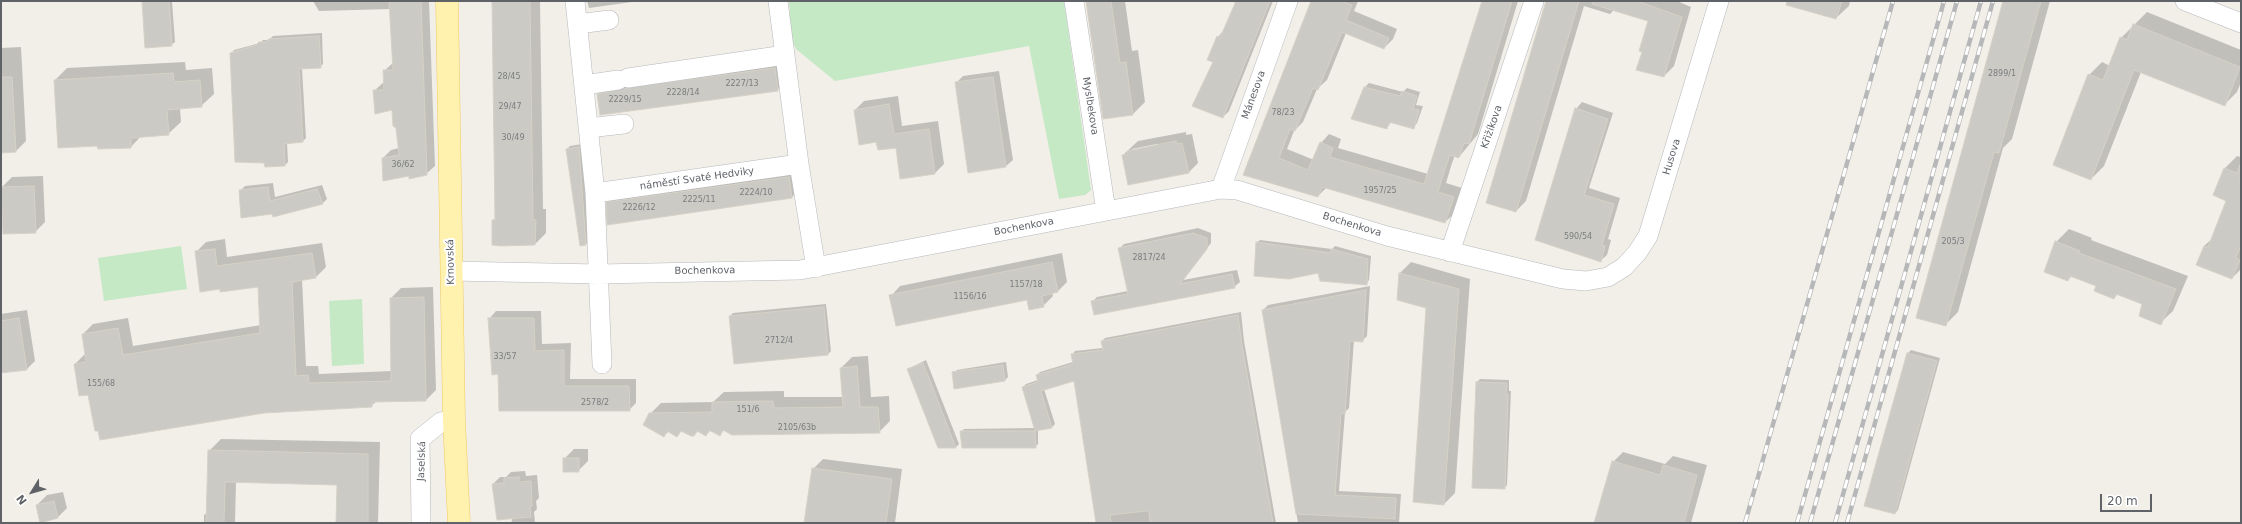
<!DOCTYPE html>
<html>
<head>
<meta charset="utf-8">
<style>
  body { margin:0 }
  #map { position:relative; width:2242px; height:524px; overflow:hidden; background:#f1efe8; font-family:"DejaVu Sans",sans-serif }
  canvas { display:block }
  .frame { position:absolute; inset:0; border:2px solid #5f6368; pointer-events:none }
  .north { position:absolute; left:12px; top:472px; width:40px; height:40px; -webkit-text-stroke:3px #fff; paint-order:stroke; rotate:233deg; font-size:11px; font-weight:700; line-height:16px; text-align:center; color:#5f6368 }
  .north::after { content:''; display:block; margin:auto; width:14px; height:18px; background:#5f6368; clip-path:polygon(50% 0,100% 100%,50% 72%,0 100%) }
  .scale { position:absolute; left:2100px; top:494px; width:52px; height:18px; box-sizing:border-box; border:2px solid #5f6368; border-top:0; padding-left:5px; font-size:12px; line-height:14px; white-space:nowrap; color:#5f6368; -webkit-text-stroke:3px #fff; paint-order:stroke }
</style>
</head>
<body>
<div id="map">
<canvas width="2242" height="524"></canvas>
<div class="frame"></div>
<div class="north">N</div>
<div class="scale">20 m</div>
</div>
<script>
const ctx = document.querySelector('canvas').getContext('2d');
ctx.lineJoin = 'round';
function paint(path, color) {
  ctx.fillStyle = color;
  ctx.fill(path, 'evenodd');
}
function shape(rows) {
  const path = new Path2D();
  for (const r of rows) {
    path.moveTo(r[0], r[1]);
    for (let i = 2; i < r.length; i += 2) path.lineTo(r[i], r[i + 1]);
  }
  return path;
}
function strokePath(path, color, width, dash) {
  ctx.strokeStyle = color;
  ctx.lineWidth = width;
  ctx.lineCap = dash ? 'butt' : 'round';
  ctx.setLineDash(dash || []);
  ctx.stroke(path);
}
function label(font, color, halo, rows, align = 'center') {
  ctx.font = font + ' "DejaVu Sans",sans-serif';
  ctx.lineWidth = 4;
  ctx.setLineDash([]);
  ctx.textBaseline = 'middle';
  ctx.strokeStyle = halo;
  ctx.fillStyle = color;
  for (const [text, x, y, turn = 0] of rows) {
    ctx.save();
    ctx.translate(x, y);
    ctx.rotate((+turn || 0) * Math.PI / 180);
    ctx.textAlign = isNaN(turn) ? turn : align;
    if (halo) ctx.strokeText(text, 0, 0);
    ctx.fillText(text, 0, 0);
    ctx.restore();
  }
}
paint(shape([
  [789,1,1064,1,1091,190,1085,195,1059,199,1029,46,835,81,796,49,780,14,790,13],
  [181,246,187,289,104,301,98,258],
  [362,299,364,364,332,366,329,301]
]), '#c5e8c5');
paint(shape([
  [143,1,172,1,175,42,171,45],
  [313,1,429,1,435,166,426,174,410,175,383,158,391,150,399,148,393,109,374,91,384,82,384,71,394,62,390,9,319,11],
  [493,1,540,1,543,209,546,209,546,233,535,244,501,245,493,220,496,218],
  [587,1,639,1,589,8],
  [1087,1,1125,1,1132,51,1138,50,1145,102,1133,114,1104,118],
  [1231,1,1273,1,1229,111,1223,117,1214,61,1218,37,1223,31,1236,3],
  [1312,1,1358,1,1354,11,1397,29,1393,39,1384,48,1346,33,1327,80,1317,89,1303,122,1294,131,1287,149,1314,160,1321,143,1329,134,1341,139,1338,148,1428,174,1483,1,1518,1,1478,134,1459,157,1455,155,1452,163,1446,183,1462,188,1454,214,1445,222,1327,187,1318,196,1245,174],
  [1547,1,1677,1,1691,7,1674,66,1664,76,1643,52,1649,21,1614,10,1610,14,1584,6,1526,201,1516,211],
  [1806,1,1850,1,1849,6,1836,18],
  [2004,1,2050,1,2012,139,2003,148,1958,312,1945,325],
  [2147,12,2241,50,2241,82,2237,92,2224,105,2141,72,2104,166,2091,179,2089,75,2102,62,2110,66,2121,38],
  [322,33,323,64,320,67,302,68,306,138,303,141,287,143,288,162,285,165,231,54,234,50,260,43,263,40,269,40,273,36],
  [21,47,26,141,16,151,1,152,1,48],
  [785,57,788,80,777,90,598,95,609,84],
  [185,62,186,70,212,68,214,94,201,106,180,108,181,122,168,134,141,136,131,147,98,145,58,147,55,80,67,68],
  [999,71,1013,160,1006,166,969,172,956,83,963,76],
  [1369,83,1403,92,1407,88,1420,92,1416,105,1423,106,1417,123,1413,128,1391,122,1387,128,1364,88],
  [898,96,902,126,938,121,944,164,935,173,901,178,896,147,877,141,855,110,864,101],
  [1582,102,1613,113,1589,188,1620,198,1608,239,1611,240,1607,255,1600,261,1536,239,1576,109],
  [1186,132,1186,135,1192,134,1198,163,1188,173,1123,155,1138,141],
  [1157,144,1157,145,1132,151,1132,149],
  [582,144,589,241,586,244,567,149,570,146],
  [2237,156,2241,157,2241,269,2232,278,2198,264,2204,246,2213,238,2227,200,2225,168],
  [802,164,804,185,792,197,607,203,620,190],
  [43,176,45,222,35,232,2,187,12,177],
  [273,183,275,197,322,185,327,199,322,204,273,213,240,191,245,186],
  [1198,228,1211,233,1211,243,1183,280,1237,270,1240,282,1234,287,1092,302,1097,297,1128,291,1119,249,1124,244],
  [2069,229,2092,238,2091,240,2188,276,2173,311,2160,323,2143,303,2118,294,2114,298,2098,286,2072,276,2068,280,2056,242],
  [225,239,227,257,322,243,326,267,316,277,302,279,306,366,318,366,319,374,392,371,391,298,401,288,433,287,436,390,426,400,377,401,371,406,89,393,75,364,85,354,83,334,93,324,128,318,133,346,261,325,259,286,220,288,196,252,206,242],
  [1260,240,1332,249,1335,246,1371,256,1369,280,1366,284,1319,272,1256,243],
  [1062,253,1067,282,1058,291,1052,293,1053,296,1043,306,1027,299,891,296,900,286],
  [1411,262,1470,279,1455,493,1444,504,1427,307,1398,299,1400,273],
  [1370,286,1367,336,1362,341,1354,340,1349,408,1345,412,1339,491,1401,494,1399,523,1298,523,1263,310,1268,305],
  [826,304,831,351,828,354,730,316,733,313],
  [27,310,35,361,27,369,1,372,1,314],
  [496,311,541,311,542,344,571,343,570,379,636,379,636,403,629,410,499,373,489,319],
  [1241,312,1244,341,1276,523,1098,523,1075,379,1044,389,1055,424,1052,427,1038,430,1038,444,1035,447,961,432,964,429,1036,428,1023,387,1026,384,1038,380,1037,375,1040,372,1073,362,1072,355,1075,351,1103,348,1102,341,1105,338],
  [1911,350,1940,358,1898,510,1895,513,1866,505,1908,353],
  [868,356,871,397,889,396,890,421,879,432,724,430,719,435,711,430,706,435,698,431,694,435,682,430,677,435,669,431,664,436,650,414,661,403,713,402,724,392,784,391,784,397,843,397,841,368,852,357],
  [926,360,959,444,956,447,939,447,908,369],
  [1006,362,1008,377,1005,380,953,373,957,370],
  [1480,379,1509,380,1509,391,1511,391,1507,485,1504,488,1477,382],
  [221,439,380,442,378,523,337,523,338,484,236,481,235,523,204,523,204,515,207,513,209,451],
  [574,449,588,449,588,461,578,471,564,459],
  [1623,452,1665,464,1673,456,1707,465,1691,523,1596,523,1613,462],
  [823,459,902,469,895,523,805,523,813,469],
  [525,471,526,476,537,475,539,498,536,501,537,509,534,512,535,523,511,523,513,517,493,484,500,477,506,477,511,472],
  [63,492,67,508,57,518,37,505,47,495]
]), '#0003');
const building = shape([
  [142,1,169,1,172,46,145,48,142,1],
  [389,1,421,1,427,175,409,179,409,176,383,181,382,158,399,155,396,128,393,126,392,110,375,114,373,90,384,90,383,70,393,70,389,1],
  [492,1,530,1,533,220,536,220,535,245,501,246,492,245,492,220,495,220,492,1],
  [1086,1,1111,1,1120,63,1126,62,1133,115,1103,119,1086,1],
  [1236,1,1270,1,1223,118,1192,106,1213,62,1207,60,1217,36,1220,38,1236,1],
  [1311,1,1341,1,1352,5,1346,20,1389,38,1384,49,1342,32,1318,90,1313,88,1295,131,1290,129,1279,158,1308,170,1320,142,1333,148,1330,157,1424,184,1482,1,1512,1,1469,144,1464,143,1459,158,1450,155,1444,172,1438,192,1454,197,1445,223,1322,187,1318,197,1243,175,1311,1],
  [1546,1,1579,1,1516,212,1486,203,1546,1],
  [1593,1,1637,1,1682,17,1664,77,1636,70,1642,52,1639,51,1648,21,1592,4,1593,1],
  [1787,1,1842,1,1836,19,1786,5,1787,1],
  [2003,1,2041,1,1999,153,1994,152,1946,326,1916,318,2003,1],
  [2133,24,2240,67,2225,106,2134,70,2091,180,2053,165,2088,74,2103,80,2120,37,2127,40,2133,24],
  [319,36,321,68,299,69,303,142,284,144,285,166,265,167,264,163,235,162,230,53,256,45,259,42,265,42,269,39,319,36],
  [775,68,778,91,600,115,597,94,625,88,775,68],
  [173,73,174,82,200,80,202,107,167,110,169,135,131,138,131,148,98,149,97,146,58,148,54,80,173,73],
  [1,77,12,77,16,152,1,153,1,77],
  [993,77,1006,167,968,173,955,82,993,77],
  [1364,87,1400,96,1402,91,1417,96,1413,109,1419,110,1414,129,1389,122,1387,129,1351,119,1364,87],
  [889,104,894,134,929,129,935,174,900,179,896,148,878,150,876,142,859,145,854,110,889,104],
  [1575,108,1608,119,1584,195,1614,204,1602,245,1605,246,1601,262,1535,240,1575,108],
  [1176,141,1176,144,1182,143,1189,173,1128,185,1122,155,1128,154,1127,151,1176,141],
  [579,147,586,245,580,246,566,149,579,147],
  [2240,165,2241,245,2236,258,2240,260,2232,279,2196,265,2204,246,2208,247,2226,201,2213,195,2224,168,2237,173,2240,165],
  [789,177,792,198,607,225,606,202,789,177],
  [34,186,36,233,3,234,1,187,34,186],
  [268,187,270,201,317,189,323,204,273,217,272,214,241,218,239,190,268,187],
  [1193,233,1207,238,1207,249,1180,284,1232,274,1235,288,1094,315,1091,301,1128,294,1118,248,1193,233],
  [2055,241,2080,251,2079,253,2176,289,2161,325,2139,316,2142,304,2116,294,2114,299,2094,291,2096,286,2070,276,2068,281,2044,272,2055,241],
  [1256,242,1331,253,1331,249,1368,259,1367,285,1320,281,1318,273,1289,279,1254,276,1256,242],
  [215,249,217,266,312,253,316,278,292,282,296,376,308,375,309,383,391,381,390,298,424,297,426,401,372,402,372,407,264,413,100,440,98,431,95,431,88,395,79,396,74,364,86,362,82,334,118,328,123,355,260,333,258,287,220,292,220,289,200,292,195,251,215,249],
  [1052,262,1058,292,1042,296,1044,307,1029,310,1027,300,896,326,889,295,1052,262],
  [1399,273,1459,289,1444,505,1413,502,1426,308,1397,300,1399,273],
  [1366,290,1363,342,1350,341,1345,414,1341,413,1335,495,1396,498,1395,519,1296,514,1262,310,1366,290],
  [824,307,828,355,734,364,729,316,824,307],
  [1238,315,1242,345,1273,523,1150,523,1149,511,1146,511,1110,515,1111,523,1096,523,1074,381,1041,391,1052,428,1035,431,1036,448,962,448,960,431,1035,431,1022,387,1038,382,1036,375,1073,364,1071,354,1103,350,1101,341,1238,315],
  [19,318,27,370,1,373,1,321,19,318],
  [488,318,534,318,535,351,564,350,564,386,629,386,630,411,499,411,498,374,492,375,488,318],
  [1907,353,1937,361,1895,514,1864,506,1907,353],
  [923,363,931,383,956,448,938,448,907,369,923,363],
  [1003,365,1005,381,954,389,952,372,1003,365],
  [857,366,860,407,878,407,880,433,732,435,723,430,720,436,709,430,706,436,697,431,694,436,691,436,681,431,677,437,667,431,664,437,643,425,649,413,712,412,712,402,773,401,774,408,843,407,840,368,857,366],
  [1476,382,1507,383,1506,394,1508,394,1505,489,1472,488,1476,382],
  [208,450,368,454,368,523,336,523,337,485,225,482,224,523,206,523,208,450],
  [563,458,579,458,579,472,563,472,563,458],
  [1612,461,1660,475,1663,465,1697,475,1684,523,1594,523,1612,461],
  [812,468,892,479,886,523,804,523,812,468],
  [519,477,519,482,531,481,532,506,530,506,531,517,497,520,492,484,504,483,504,478,519,477],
  [54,501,58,518,40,523,36,505,54,501]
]);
paint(building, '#cccac5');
strokePath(building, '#d6d1c6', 1);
const street = shape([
  [575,1,595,193,602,364],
  [778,1,799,164,816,268],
  [1074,1,1106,211],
  [2185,1,2241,23],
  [578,24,609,20],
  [628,78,785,55],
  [584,85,618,80],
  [588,128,624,124],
  [1221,189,1288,1],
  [595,193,799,164],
  [1450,252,1534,1],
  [451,271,599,274,800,270,1221,189,1237,190,1387,236,1563,279,1586,281,1608,277,1624,267,1637,253,1648,236,1719,1],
  [421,523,420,439,441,422,454,420]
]);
const primary = shape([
  [447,1,454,420,459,523]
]);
strokePath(street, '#b5b8bc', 20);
strokePath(primary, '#f2c960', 23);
strokePath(street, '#fff', 19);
strokePath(primary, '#fff2af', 22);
const rail = shape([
  [1745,523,1893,1],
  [1797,523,1944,1],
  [1810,523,1957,1],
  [1835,523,1981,1],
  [1847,523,1993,1]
]);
strokePath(rail, '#b6b7b8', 4.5);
strokePath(rail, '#fff', 3, [9]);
label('8px', '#7a7d7f', null, [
  ["2899/1",2002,74],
  ["28/45",509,77],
  ["2227/13",742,84],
  ["2228/14",683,93],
  ["2229/15",625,100],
  ["29/47",510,107],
  ["78/23",1283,113],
  ["30/49",513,138],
  ["36/62",403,165],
  ["1957/25",1380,191],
  ["2224/10",756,193],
  ["2225/11",699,200],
  ["2226/12",639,208],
  ["590/54",1578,237],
  ["205/3",1953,242],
  ["2817/24",1149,258],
  ["1157/18",1026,285],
  ["1156/16",970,297],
  ["2712/4",779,341],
  ["33/57",505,357],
  ["155/68",101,384],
  ["2578/2",595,403],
  ["151/6",748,410],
  ["2105/63b",797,428]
]);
label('10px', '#5f6368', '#fff', [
  ["Mánesova",1254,95,-70],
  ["Myslbekova",1090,106,81],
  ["Křižíkova",1492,127,-71],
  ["Husova",1672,157,-73],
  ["náměstí Svaté Hedviky",697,179,-8],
  ["Bochenkova",1352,225,17],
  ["Bochenkova",1024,227,-11],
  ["Krnovská",451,262,-91],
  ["Bochenkova",705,271,-1],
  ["Jaselská",422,461,-88]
]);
</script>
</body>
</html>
